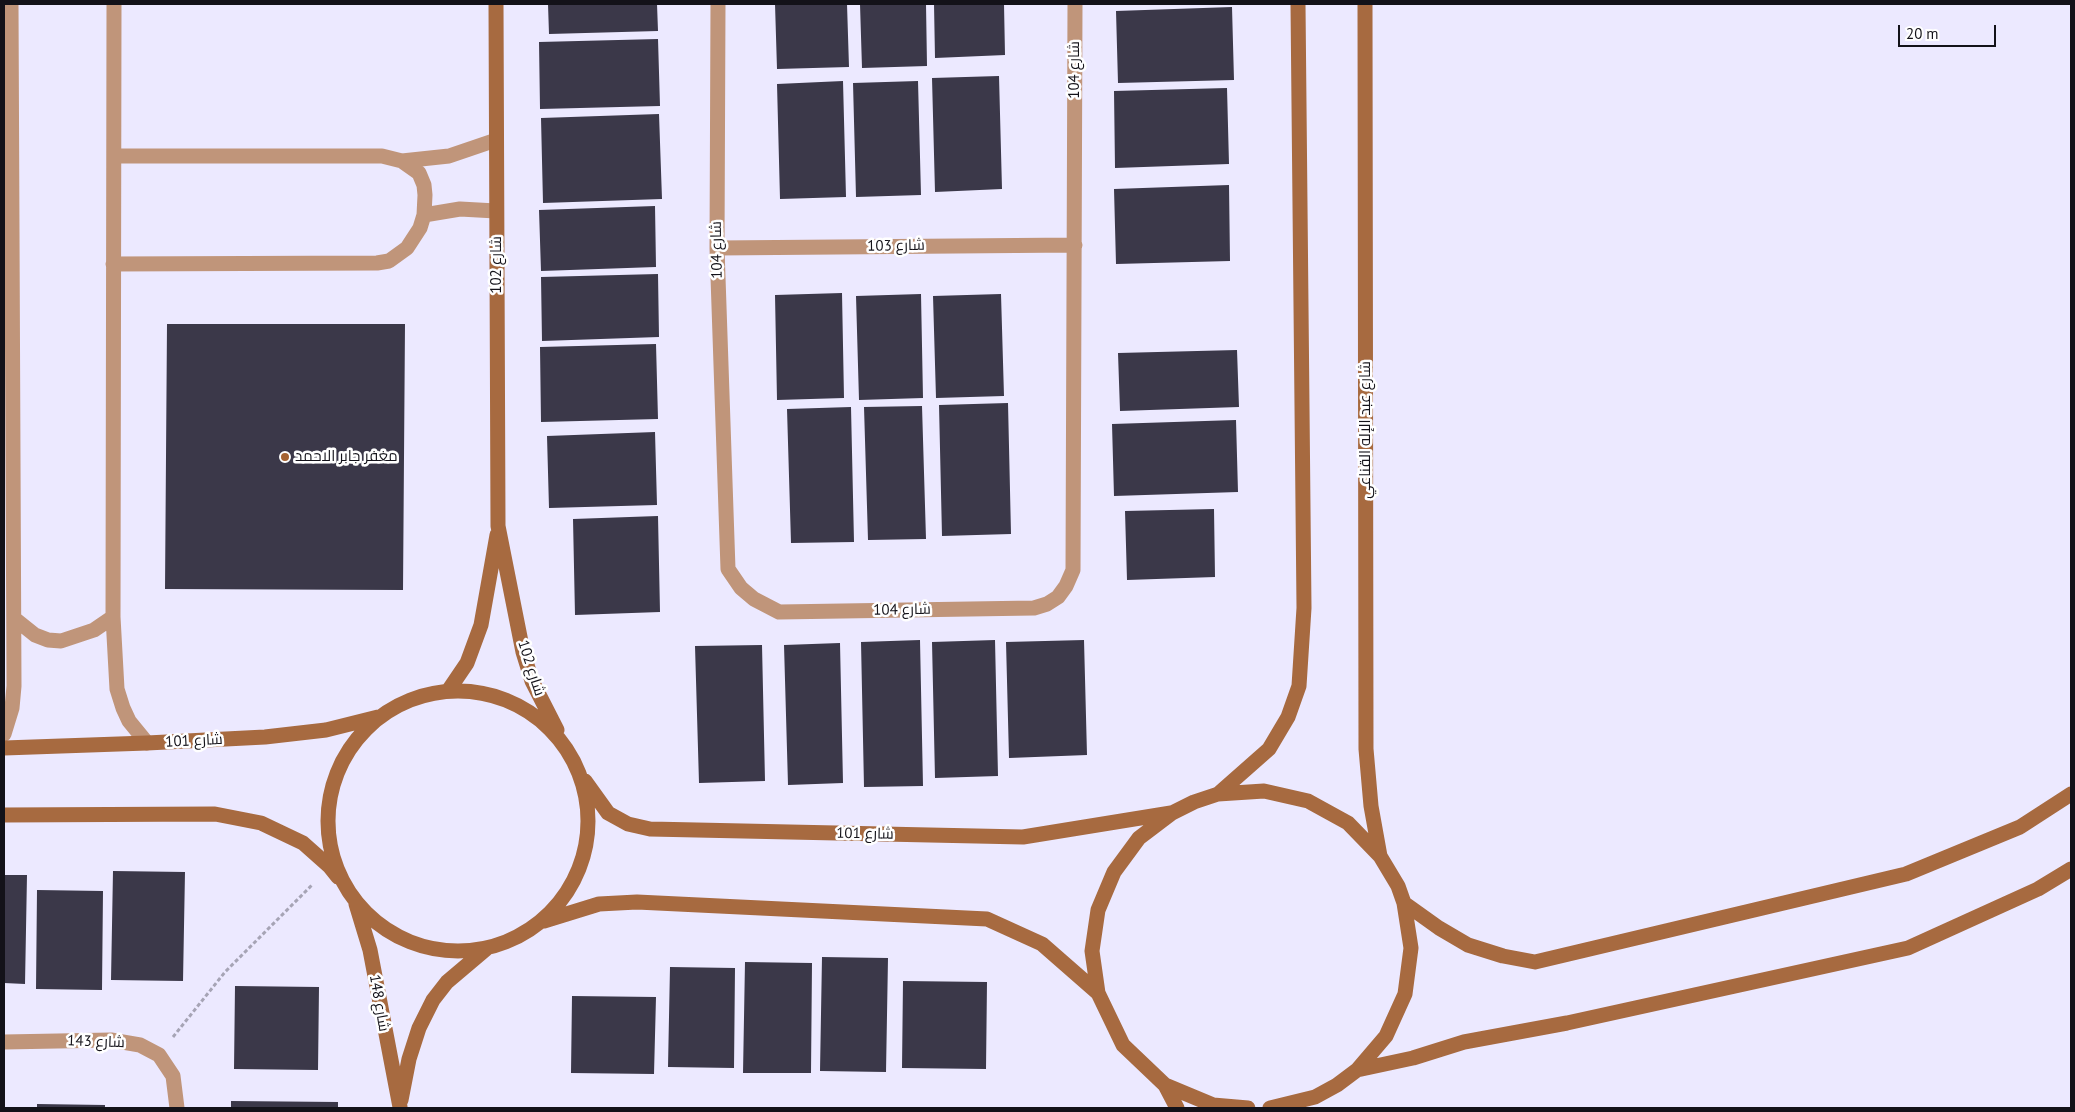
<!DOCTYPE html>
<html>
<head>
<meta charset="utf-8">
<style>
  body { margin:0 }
  #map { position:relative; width:2075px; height:1112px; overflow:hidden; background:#ece9ff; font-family:"PT Sans",sans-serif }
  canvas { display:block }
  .frame { position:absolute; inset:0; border:5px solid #131219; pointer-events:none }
  .scale { position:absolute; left:1898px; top:25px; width:98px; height:22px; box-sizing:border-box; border:2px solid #131219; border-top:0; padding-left:6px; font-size:15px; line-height:18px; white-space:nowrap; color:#131219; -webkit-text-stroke:4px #fff; paint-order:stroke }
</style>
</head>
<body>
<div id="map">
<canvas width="2075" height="1112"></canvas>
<div class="frame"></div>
<div class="scale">20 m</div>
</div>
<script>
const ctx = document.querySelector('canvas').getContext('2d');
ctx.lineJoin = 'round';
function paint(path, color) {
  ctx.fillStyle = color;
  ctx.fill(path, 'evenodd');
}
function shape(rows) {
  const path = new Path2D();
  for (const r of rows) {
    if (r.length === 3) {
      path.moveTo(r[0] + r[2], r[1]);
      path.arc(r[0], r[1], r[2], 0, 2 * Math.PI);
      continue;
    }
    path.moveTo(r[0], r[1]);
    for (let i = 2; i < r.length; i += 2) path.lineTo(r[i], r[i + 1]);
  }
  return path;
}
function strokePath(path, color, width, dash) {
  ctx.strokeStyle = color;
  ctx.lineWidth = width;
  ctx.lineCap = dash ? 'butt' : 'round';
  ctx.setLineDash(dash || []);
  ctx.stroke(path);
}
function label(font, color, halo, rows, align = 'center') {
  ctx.font = font + ' "PT Sans",Cairo,sans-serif';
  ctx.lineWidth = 5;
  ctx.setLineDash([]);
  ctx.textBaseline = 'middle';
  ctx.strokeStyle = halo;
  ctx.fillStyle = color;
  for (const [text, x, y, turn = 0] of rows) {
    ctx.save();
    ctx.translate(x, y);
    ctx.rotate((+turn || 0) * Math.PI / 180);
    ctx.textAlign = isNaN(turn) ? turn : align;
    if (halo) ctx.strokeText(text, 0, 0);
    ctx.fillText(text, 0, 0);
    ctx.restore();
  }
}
paint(shape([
  [548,4,657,4,658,31,549,34],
  [775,4,847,4,849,67,777,69],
  [860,4,926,4,927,66,862,68],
  [934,4,1004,4,1005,55,935,58],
  [1232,7,1234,80,1118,83,1116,11],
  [658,39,660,106,540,109,539,42],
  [999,76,1002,189,935,192,932,78],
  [843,81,846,197,780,199,777,84],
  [918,81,921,195,856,197,853,83],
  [1227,88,1229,164,1115,168,1114,91],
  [659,114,662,199,543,203,541,118],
  [1229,185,1230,261,1116,264,1114,189],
  [655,206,656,267,541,271,539,210],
  [658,274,659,337,542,341,541,277],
  [842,293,844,398,777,400,775,295],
  [921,294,923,398,859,400,856,296],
  [1001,294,1004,396,936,398,933,296],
  [167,324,405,324,403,590,165,589],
  [656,344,658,419,541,422,540,347],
  [1237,350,1239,407,1120,411,1118,353],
  [1008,403,1011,534,942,536,939,405],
  [922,406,926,539,868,540,864,407],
  [851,407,854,542,791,543,787,409],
  [1236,420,1238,492,1114,496,1112,424],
  [655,432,657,505,549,508,547,436],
  [1214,509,1215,577,1127,580,1125,511],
  [658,516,660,612,575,615,573,519],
  [920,640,923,786,864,787,861,642],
  [995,640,998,776,935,778,932,642],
  [1084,640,1087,755,1009,758,1006,642],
  [840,643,843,783,788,785,784,645],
  [762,645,765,781,699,783,695,646],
  [113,871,185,872,183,981,111,980],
  [4,875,27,875,25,984,4,983],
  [37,890,103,891,102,990,36,989],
  [822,957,888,958,886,1072,820,1071],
  [745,962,812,963,811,1073,743,1073],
  [670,967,735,968,734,1068,668,1067],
  [903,981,987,982,986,1069,902,1068],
  [235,986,319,987,318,1070,234,1069],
  [572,996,656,997,654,1074,571,1073],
  [231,1101,338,1102,338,1108,231,1108],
  [37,1104,105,1105,105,1108,37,1108]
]), '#3b3849');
strokePath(shape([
  [173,1037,225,972,312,885]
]), '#a6a4b5', 3, [4, 2.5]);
strokePath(shape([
  [114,4,113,617,117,689,123,708,129,721,147,743],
  [402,161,449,156,496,140],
  [424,215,460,209,496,211],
  [113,264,377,263,389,261,407,248,420,228,424,215,425,195,424,185,419,173,402,161,382,156,114,156],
  [15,619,35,635,48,640,61,641,94,630,113,617],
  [4,734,12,708,14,686,11,4]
]), '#c0957a', 15);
strokePath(shape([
  [718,4,717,248,728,569,741,588,754,599,779,612,1034,608,1047,604,1058,597,1066,586,1073,570,1075,4],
  [717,248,1075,245],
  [4,1042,111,1040,140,1045,159,1055,173,1076,177,1108]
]), '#c0957a', 15);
strokePath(shape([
  [496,4,498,526,523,652,532,681,557,730],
  [1365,4,1366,749,1371,806,1380,856],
  [448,691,467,663,481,625,497,535],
  [458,821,130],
  [4,748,147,743,265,737,326,730,378,717],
  [585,781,608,813,628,824,650,829,1023,837,1171,813],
  [1218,794,1269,749,1288,717,1299,686,1304,608,1298,4],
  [4,815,215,814,261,823,303,843,330,867,338,877],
  [1404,903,1439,928,1468,945,1503,956,1535,962,1906,874,2020,827,2071,794],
  [356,904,370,950,400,1107],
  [544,921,599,904,637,902,987,919,1042,944,1098,993],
  [1357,1070,1413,1058,1464,1042,1567,1023,1908,948,2038,889,2071,869],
  [1165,1085,1177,1108],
  [401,1100,409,1059,419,1028,433,1000,447,982,486,949],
  [1248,1108,1213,1105,1165,1085,1123,1045,1098,993,1092,951,1098,910,1114,872,1139,838,1172,813,1194,802,1218,794,1264,791,1308,801,1348,823,1380,856,1398,886,1404,903,1411,948,1405,994,1386,1036,1357,1070,1337,1085,1315,1097,1270,1108]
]), '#a76a40', 15);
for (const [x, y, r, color] of [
  [285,457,5,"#a56231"]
]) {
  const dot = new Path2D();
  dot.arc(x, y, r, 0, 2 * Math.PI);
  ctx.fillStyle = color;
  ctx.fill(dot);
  strokePath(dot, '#fff', 2);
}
label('15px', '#131219', '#fff', [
  ["شارع 104",1075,70,-90],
  ["شارع 103",896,246,-1],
  ["شارع 104",717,250,-91],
  ["شارع 102",497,265,-90],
  ["شارع عبد الإله القناعي",1366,430,-90],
  ["شارع 104",902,610,-1],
  ["شارع 102",531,668,72],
  ["شارع 101",194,741,-3],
  ["شارع 101",865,834,1],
  ["شارع 148",379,1003,80],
  ["شارع 143",96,1042,2]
]);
label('15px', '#131219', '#fff', [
  ["مغفر جابر الاحمد",295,457]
], 'left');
</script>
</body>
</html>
